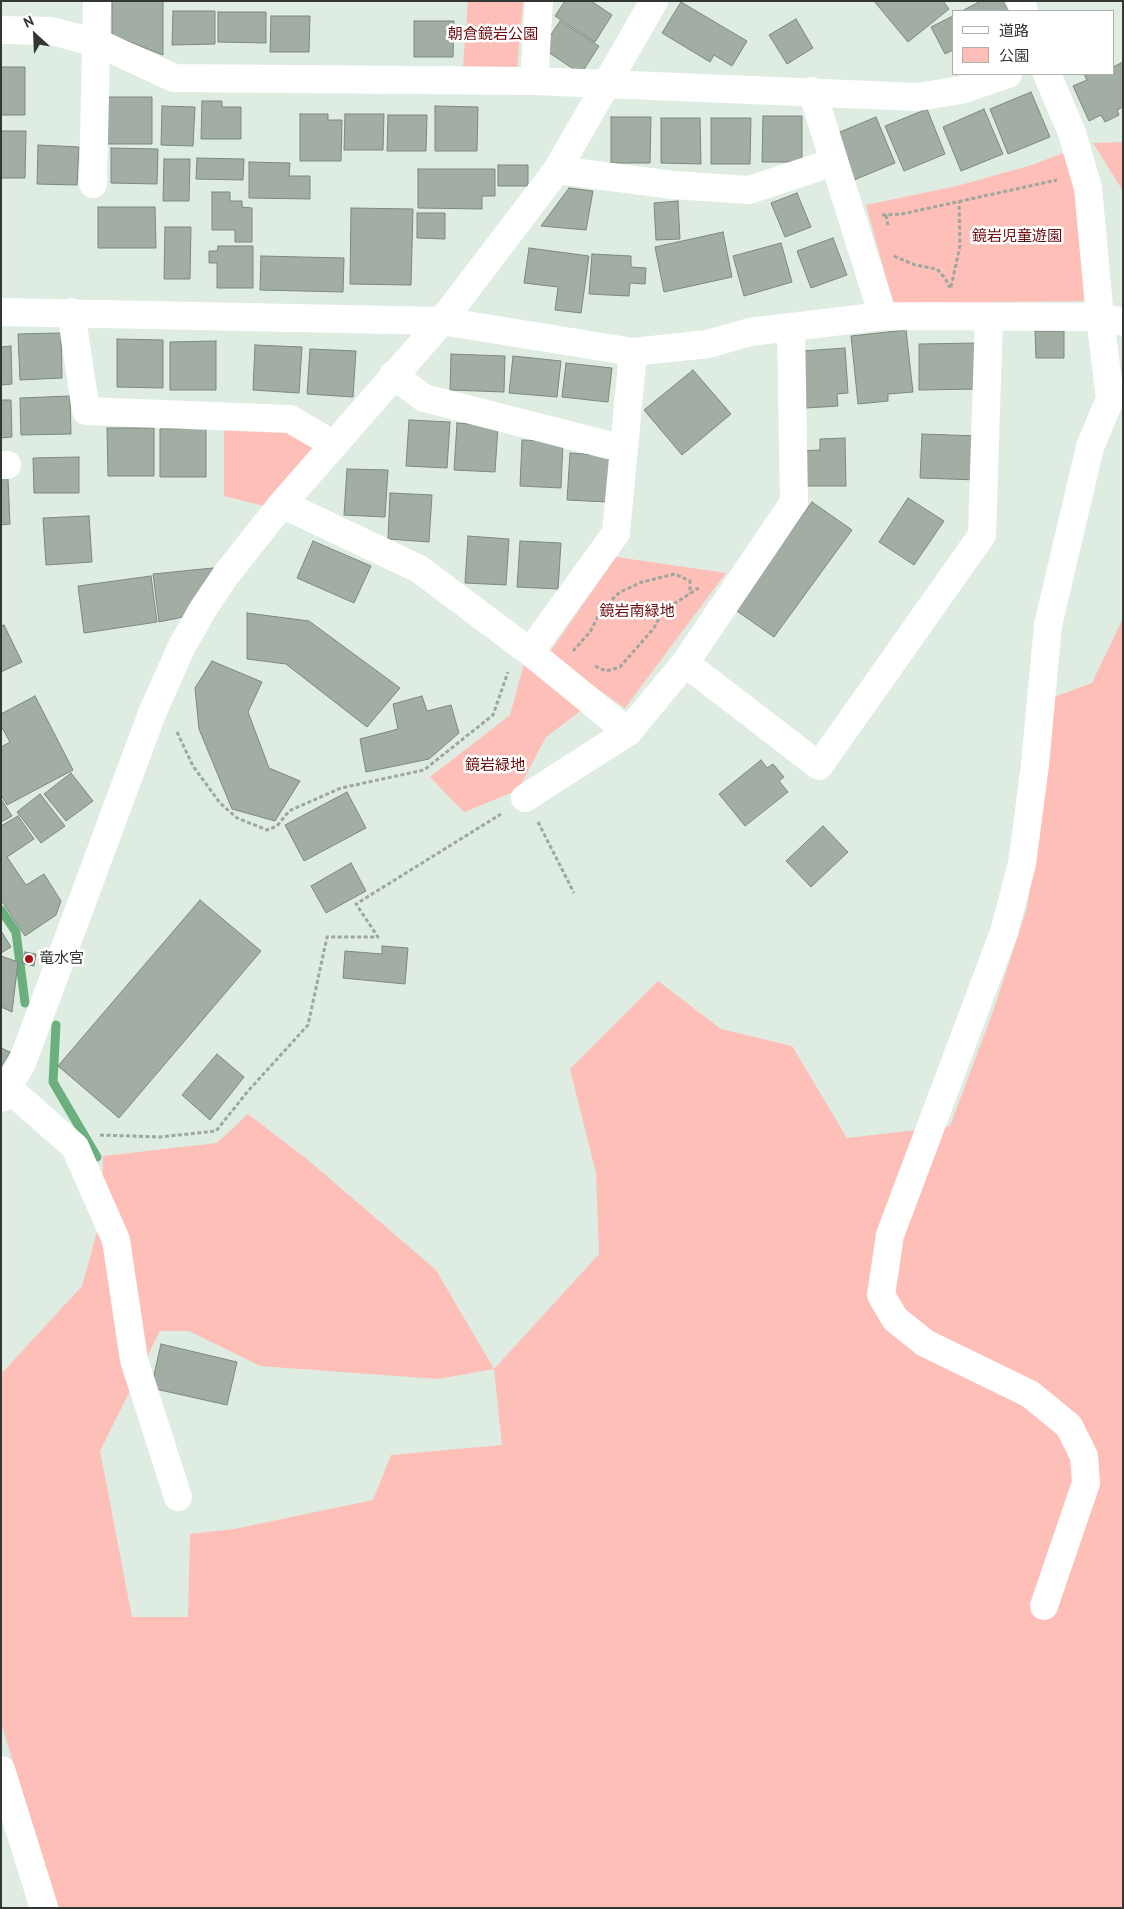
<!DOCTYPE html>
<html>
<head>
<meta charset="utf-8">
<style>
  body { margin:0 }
  #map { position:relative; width:1124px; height:1909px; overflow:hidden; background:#dfece2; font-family:"PT Sans","Noto Sans JP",sans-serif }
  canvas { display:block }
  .frame { position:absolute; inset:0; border:2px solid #323733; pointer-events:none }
  .legend { position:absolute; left:952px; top:10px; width:162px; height:65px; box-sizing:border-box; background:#fff; border:1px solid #adafad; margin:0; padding:6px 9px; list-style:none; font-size:15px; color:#323733 }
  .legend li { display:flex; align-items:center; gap:10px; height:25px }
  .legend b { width:25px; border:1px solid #adafad }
  .north { position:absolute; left:10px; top:10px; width:50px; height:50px; -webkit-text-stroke:4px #fff; paint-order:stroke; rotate:335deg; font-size:14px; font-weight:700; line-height:20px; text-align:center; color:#323733 }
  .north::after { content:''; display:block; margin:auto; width:18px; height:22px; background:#323733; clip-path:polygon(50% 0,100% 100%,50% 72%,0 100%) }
</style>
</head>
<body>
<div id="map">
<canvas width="1124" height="1909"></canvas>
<div class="frame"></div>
<ul class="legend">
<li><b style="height:6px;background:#fff"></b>道路</li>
<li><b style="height:14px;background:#fdbfb7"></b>公園</li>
</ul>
<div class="north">N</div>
</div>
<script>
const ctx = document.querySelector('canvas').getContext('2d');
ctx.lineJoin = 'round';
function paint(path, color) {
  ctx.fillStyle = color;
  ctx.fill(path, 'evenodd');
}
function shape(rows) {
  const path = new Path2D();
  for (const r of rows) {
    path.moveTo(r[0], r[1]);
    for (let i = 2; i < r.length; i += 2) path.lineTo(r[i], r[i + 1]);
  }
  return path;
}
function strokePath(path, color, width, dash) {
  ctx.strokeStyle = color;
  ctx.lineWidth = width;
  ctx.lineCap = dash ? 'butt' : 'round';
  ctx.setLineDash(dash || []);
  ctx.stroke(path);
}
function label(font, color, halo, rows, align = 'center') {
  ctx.font = font + ' "PT Sans","Noto Sans JP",sans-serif';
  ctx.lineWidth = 5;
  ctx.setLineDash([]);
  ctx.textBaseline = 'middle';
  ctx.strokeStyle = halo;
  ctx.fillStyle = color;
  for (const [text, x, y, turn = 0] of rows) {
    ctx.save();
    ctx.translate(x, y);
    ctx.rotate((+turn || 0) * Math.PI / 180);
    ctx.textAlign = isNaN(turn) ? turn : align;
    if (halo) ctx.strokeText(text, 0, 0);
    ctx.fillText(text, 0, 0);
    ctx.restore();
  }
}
paint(shape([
  [468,1,523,1,517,70,463,68],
  [1123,142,1123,191,1093,143],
  [1063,153,1078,192,1088,301,893,303,866,205,957,186,1032,165],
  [280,426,315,449,268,507,224,496,224,427],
  [616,557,726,573,625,708,567,668,550,652],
  [1123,618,1123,1908,59,1908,1,1723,1,1374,82,1286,102,1214,103,1156,217,1143,248,1114,308,1160,436,1270,494,1369,599,1254,596,1173,570,1069,658,981,721,1029,792,1046,847,1138,950,1126,994,1009,1027,908,1044,796,1054,697,1092,683],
  [160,1331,189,1331,260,1366,438,1379,494,1369,502,1445,391,1455,373,1500,234,1529,190,1534,188,1617,132,1617,100,1451],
  [525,660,583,709,546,737,518,790,464,812,430,777,510,715]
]), '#fdbfb7');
strokePath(shape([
  [1,910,16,932,25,1003],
  [56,1025,53,1082,97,1157]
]), '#6baf7e', 9);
const building = shape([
  [112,1,163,1,163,55,112,35,112,1],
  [565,1,591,1,612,15,595,42,555,16,565,1],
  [874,1,943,1,949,9,908,42,874,1],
  [981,1,1003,1,1008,11,962,11,981,1],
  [681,2,747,41,732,66,714,55,710,62,662,33,681,2],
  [173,11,215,11,215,44,172,45,173,11],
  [218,12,266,12,266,43,218,42,218,12],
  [271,16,310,16,309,52,270,52,271,16],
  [953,16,953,50,945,54,931,27,953,16],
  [796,19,813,48,787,64,769,35,796,19],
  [414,21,454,21,453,57,414,57,414,21],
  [560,21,599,46,581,74,542,48,560,21],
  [1123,62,1123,107,1117,110,1119,115,1105,122,1101,115,1089,121,1073,86,1087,80,1084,74,1113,74,1113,67,1123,62],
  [1,67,25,67,25,115,1,115,1,67],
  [1031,92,1050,137,1008,154,990,109,1031,92],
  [106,97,152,97,152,144,105,144,106,97],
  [202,101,222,101,222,107,241,107,241,139,201,139,202,101],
  [162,106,195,107,193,146,161,145,162,106],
  [435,106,478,107,477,151,435,151,435,106],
  [927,109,945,154,904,171,885,126,927,109],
  [984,109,1003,154,961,171,943,127,984,109],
  [300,114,328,114,328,120,342,120,341,161,300,161,300,114],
  [345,114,384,114,383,150,344,150,345,114],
  [388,115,427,115,426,151,387,151,388,115],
  [763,116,802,116,802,162,762,162,763,116],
  [611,117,651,117,650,163,611,163,611,117],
  [876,117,895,163,854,180,835,134,876,117],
  [661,118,700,118,701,164,661,163,661,118],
  [711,118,751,118,750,164,711,164,711,118],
  [1,131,26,131,25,178,1,178,1,131],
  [38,145,79,147,77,185,37,184,38,145],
  [111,148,158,149,157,184,111,183,111,148],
  [197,158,244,159,243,180,196,179,197,158],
  [164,159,190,159,189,201,163,201,164,159],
  [249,162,290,163,289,176,310,176,310,199,249,198,249,162],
  [498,165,528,165,528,186,498,186,498,165],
  [418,169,495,169,495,196,482,196,482,209,418,208,418,169],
  [569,188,593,191,586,230,541,226,569,188],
  [212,192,230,192,230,201,242,201,242,207,252,208,252,242,235,242,235,230,212,230,212,192],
  [797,193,811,227,785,237,771,203,797,193],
  [678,201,680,239,656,240,654,203,678,201],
  [98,207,155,207,156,248,98,248,98,207],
  [351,208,413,209,411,285,350,284,351,208],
  [417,213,445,213,445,239,417,238,417,213],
  [165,227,191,227,190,279,164,279,165,227],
  [723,232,732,277,664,292,655,247,723,232],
  [833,238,847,275,811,288,797,251,833,238],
  [781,243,792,282,744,296,733,256,781,243],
  [218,246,253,246,253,288,217,288,217,263,209,263,209,251,217,251,218,246],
  [529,248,589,256,581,313,555,310,558,287,524,283,529,248],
  [592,254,631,256,631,267,646,268,645,284,630,283,629,296,589,294,592,254],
  [261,256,344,258,343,292,260,290,261,256],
  [906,330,913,392,888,394,888,401,858,404,851,336,906,330],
  [1035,331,1064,331,1064,358,1036,358,1035,331],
  [61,333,62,378,20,380,18,334,61,333],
  [117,339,163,340,163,388,117,387,117,339],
  [216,341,216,390,170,390,170,342,216,341],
  [979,343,979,389,919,390,919,344,979,343],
  [255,345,302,347,299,393,253,390,255,345],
  [11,346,12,384,1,385,1,347,11,346],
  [845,348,848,393,837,394,838,406,806,408,803,351,845,348],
  [310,349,356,351,353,397,307,394,310,349],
  [451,354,505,356,504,392,450,390,451,354],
  [513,356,561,361,557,397,509,393,513,356],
  [566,363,612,368,608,402,562,397,566,363],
  [693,370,731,414,682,455,644,410,693,370],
  [70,396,71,434,21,435,20,398,70,396],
  [1,400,11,400,12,437,1,438,1,400],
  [409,420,450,422,447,468,406,466,409,420],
  [457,423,498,426,495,472,454,470,457,423],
  [107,428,154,428,154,476,108,476,107,428],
  [206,428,206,477,160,477,160,429,206,428],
  [922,434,979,436,977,480,920,478,922,434],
  [845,438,846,486,802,486,801,451,820,450,820,439,845,438],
  [522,440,563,442,561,488,520,486,522,440],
  [570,453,611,456,608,502,567,500,570,453],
  [79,457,79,493,34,493,33,458,79,457],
  [347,469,388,470,385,517,344,515,347,469],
  [8,478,10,524,1,525,1,479,8,478],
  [390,493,432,495,429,542,388,539,390,493],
  [908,498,944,521,914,565,879,542,908,498],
  [812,502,852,530,774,637,734,609,812,502],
  [89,516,92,562,46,565,43,518,89,516],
  [468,536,509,539,506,585,465,583,468,536],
  [313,541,371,566,354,603,297,578,313,541],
  [520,541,561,543,558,589,517,587,520,541],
  [213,568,183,617,159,622,153,574,213,568],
  [151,576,157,622,84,633,78,586,151,576],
  [247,613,309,621,400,688,367,727,286,664,247,659,247,613],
  [4,625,22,662,1,672,1,626,4,625],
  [212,661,262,682,248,712,269,768,300,781,275,821,232,809,199,729,195,688,212,661],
  [35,696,73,770,7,805,1,795,1,747,10,742,1,726,1,714,35,696],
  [422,696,427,711,451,705,459,733,429,759,366,772,360,739,398,729,393,704,422,696],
  [761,760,767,768,773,764,784,777,779,781,788,792,745,826,719,794,761,760],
  [71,773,93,801,66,821,44,794,71,773],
  [347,792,366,828,304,861,285,825,347,792],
  [40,794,65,826,41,843,17,812,40,794],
  [1,799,12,816,1,822,1,799],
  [18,816,34,839,7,857,26,885,44,874,61,901,56,915,25,936,1,900,1,826,18,816],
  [823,826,848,852,811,887,786,861,823,826],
  [351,863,366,891,326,913,311,886,351,863],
  [200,900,261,951,119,1118,58,1066,200,900],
  [1,931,11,947,1,953,1,931],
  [382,946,408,948,405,984,343,978,345,951,382,954,382,946],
  [25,952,36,954,34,966,22,963,25,952],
  [1,956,18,962,12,1012,1,1007,1,956],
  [1,1048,10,1052,1,1067,1,1048],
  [217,1054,244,1077,210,1120,182,1095,217,1054],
  [161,1344,237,1362,227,1405,151,1388,161,1344]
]);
paint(building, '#a2aea4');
strokePath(building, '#7c887f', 1);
strokePath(shape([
  [882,215,902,214,1057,180],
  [886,215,888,226],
  [894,256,915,265,937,269,945,278,950,288],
  [951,287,960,246,959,202],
  [573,651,590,632,602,609,620,592,642,582,675,574,690,581,690,594],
  [595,666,606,671,620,667,654,628,663,611,700,587],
  [177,732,193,766,220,803,237,818,267,830,277,826,289,811,341,788,424,770,493,715,508,672],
  [538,822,574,893],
  [100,1135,160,1137,216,1131,248,1091,308,1025,327,937,378,937,356,904,501,814]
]), '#9da79f', 3, [4, 2.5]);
strokePath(shape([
  [1021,1,1024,11],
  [1,30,51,31,98,43,174,78,534,81,918,97,961,90,1008,74],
  [534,81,539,1],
  [812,91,883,316],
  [557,170,673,185,749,190,834,162],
  [93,184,97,1],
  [1,312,442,321,633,352,708,344,750,332,883,316,1100,317,1123,322],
  [71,312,86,411,290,419,333,444],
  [393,375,424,398,608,445,624,446],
  [1,465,7,465],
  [282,504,419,569,530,652,628,732,685,663,794,502,791,328],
  [530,652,616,533,633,352],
  [685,663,819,766,982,535,989,317],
  [525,798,628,732],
  [8,1088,75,1147,116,1240,134,1360,178,1497],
  [1,1098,22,1063,153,711,182,646,203,609,225,576,282,504,442,321,557,170,654,1],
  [1044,1606,1086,1483,1084,1456,1069,1426,1030,1394,925,1343,895,1319,881,1295,890,1235,1004,932,1022,864,1035,765,1048,625,1090,447,1110,399,1100,317,1088,188,1072,133,1047,74],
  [1,1770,44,1908]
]), '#fff', 28);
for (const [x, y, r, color] of [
  [29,959,5,"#a71117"]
]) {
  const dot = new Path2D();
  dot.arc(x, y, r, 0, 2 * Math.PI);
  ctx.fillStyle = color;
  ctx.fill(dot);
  strokePath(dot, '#fff', 2);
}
label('15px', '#6b090c', '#fff', [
  ["朝倉鏡岩公園",493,35],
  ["鏡岩児童遊園",1017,237],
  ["鏡岩南緑地",637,612],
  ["鏡岩緑地",495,766]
]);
label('15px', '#323733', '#fff', [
  ["竜水宮",39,959]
], 'left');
</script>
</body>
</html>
